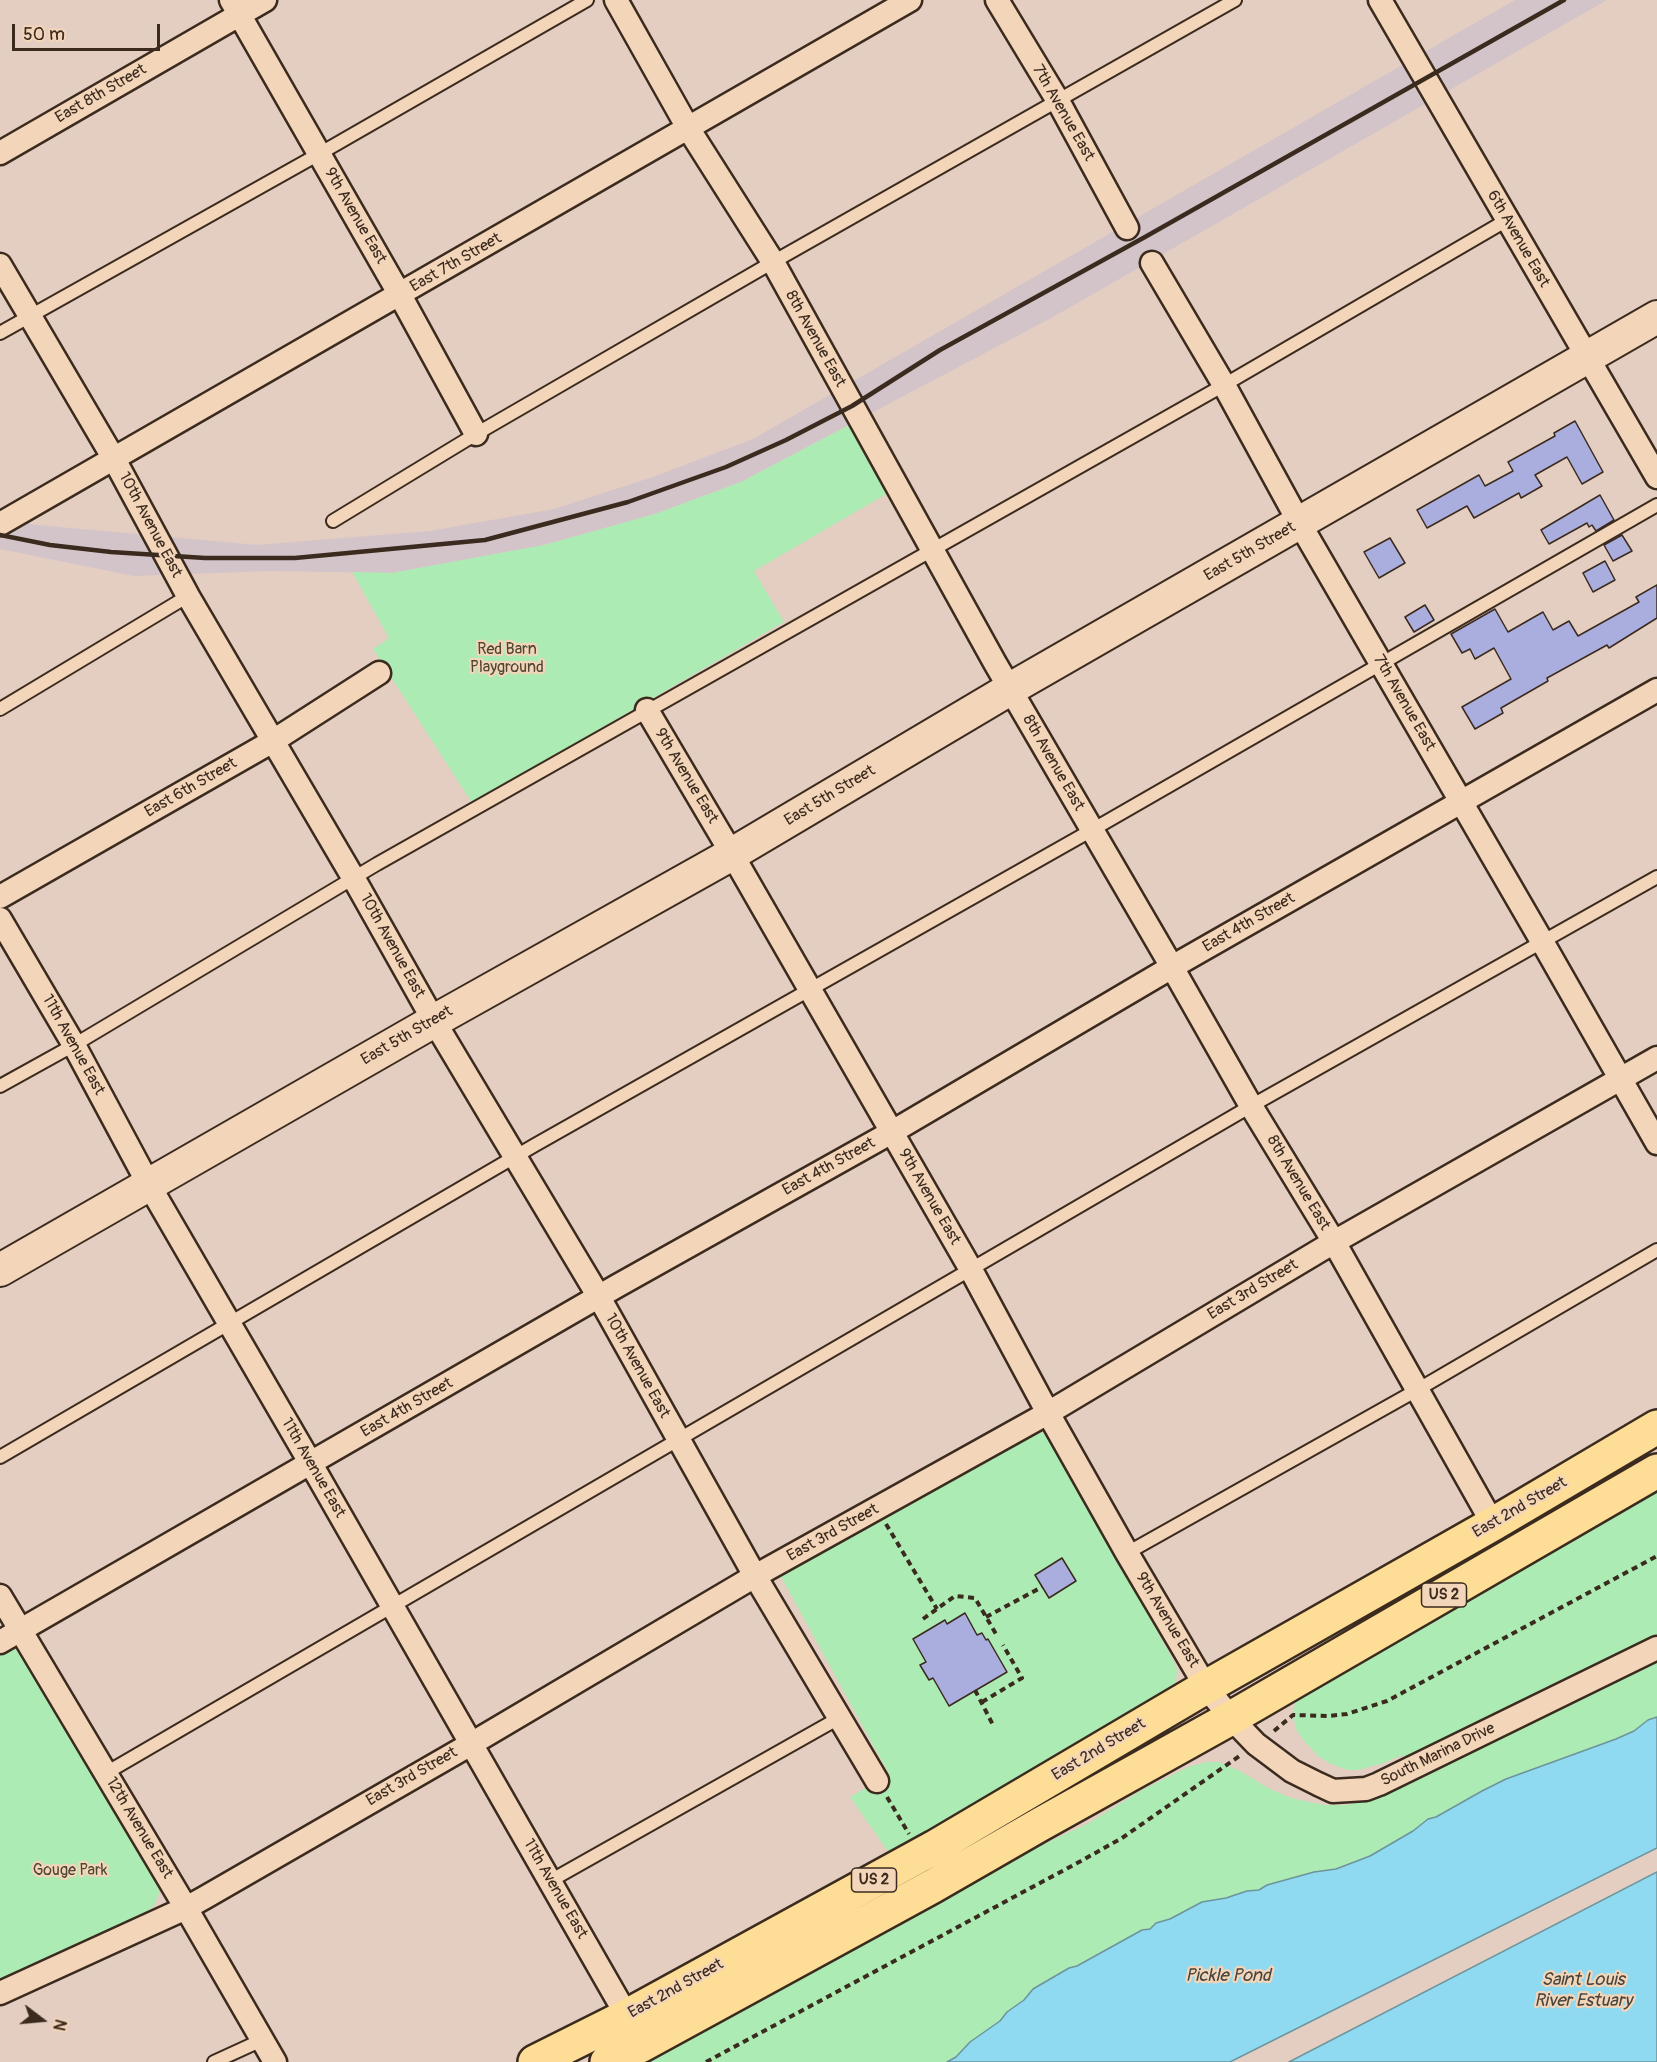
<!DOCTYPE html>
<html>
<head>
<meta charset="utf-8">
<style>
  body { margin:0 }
  #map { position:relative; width:1657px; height:2062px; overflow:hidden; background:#e4cdc1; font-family:Pangolin,sans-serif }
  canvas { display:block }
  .north { position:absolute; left:12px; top:1990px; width:60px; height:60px; -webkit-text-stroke:4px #f3d5b9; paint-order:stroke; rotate:106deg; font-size:16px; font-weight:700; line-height:24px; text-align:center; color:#3b2a1e }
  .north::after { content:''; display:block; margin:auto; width:21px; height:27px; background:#3b2a1e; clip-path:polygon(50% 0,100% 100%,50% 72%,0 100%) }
  .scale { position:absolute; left:12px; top:24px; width:148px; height:27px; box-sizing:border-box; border:3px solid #3b2a1e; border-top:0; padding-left:8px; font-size:18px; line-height:21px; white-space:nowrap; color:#3b2a1e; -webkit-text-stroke:4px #f3d5b9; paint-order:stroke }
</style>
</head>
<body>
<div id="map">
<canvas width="1657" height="2062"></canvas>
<div class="north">N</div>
<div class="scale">50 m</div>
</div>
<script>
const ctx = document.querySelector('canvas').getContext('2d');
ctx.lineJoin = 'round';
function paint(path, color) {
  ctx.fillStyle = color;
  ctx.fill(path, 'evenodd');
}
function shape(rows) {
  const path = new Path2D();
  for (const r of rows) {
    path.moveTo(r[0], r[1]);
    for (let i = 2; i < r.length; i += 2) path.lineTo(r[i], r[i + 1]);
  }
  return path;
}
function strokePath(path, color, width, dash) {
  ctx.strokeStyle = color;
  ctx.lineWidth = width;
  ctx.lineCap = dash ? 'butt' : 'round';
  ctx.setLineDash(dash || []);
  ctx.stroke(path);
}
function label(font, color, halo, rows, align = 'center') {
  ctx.font = font + ' Pangolin,sans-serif';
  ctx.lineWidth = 4.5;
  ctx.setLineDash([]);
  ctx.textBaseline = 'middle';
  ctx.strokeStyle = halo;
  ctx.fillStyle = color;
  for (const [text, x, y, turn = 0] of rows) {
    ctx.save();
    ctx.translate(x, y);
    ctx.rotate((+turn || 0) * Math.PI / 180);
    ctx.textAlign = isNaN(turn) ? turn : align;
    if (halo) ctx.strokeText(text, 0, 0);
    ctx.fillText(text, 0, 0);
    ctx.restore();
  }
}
paint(shape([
  [1515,0,1607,0,1053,317,741,482,655,514,544,545,392,573,270,571,134,576,0,549,0,518,37,525,257,545,430,531,554,509,653,477,753,439]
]), '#d3c4ca');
paint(shape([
  [851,424,888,493,754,571,784,622,472,803,373,649,389,638,352,572,392,573,544,545,655,514,741,482],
  [1039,1432,1046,1434,1051,1439,1173,1660,1177,1670,1176,1682,1171,1690,889,1853,850,1797,889,1774,780,1575,781,1573,1029,1434],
  [1657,1482,1657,1717,1648,1720,1634,1731,1616,1739,1506,1779,1436,1817,1428,1819,1413,1831,1370,1856,1336,1869,1314,1873,1267,1885,1259,1890,1247,1891,1226,1898,1202,1902,1170,1919,1156,1923,1150,1929,1142,1930,1077,1966,1069,1968,1033,1989,1024,2000,1007,2012,1001,2021,970,2042,956,2057,947,2062,634,2062,920,1908,1031,1850,1087,1824,1142,1790,1188,1767,1207,1762,1219,1762,1240,1771,1268,1788,1291,1798,1324,1805,1346,1805,1369,1800,1413,1781,1402,1755,1384,1763,1358,1770,1347,1770,1331,1764,1319,1757,1304,1741,1296,1729,1293,1715,1296,1697],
  [8,1648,14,1648,22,1653,29,1662,158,1884,159,1893,155,1904,146,1913,0,1982,0,1653]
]), '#acebb3');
const water = shape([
  [1657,1717,1657,1848,1230,2062,947,2062,956,2057,970,2042,1000,2021,1007,2012,1024,2000,1033,1989,1069,1968,1077,1966,1142,1930,1150,1929,1156,1923,1170,1919,1202,1902,1226,1898,1247,1891,1259,1890,1267,1885,1314,1872,1336,1869,1370,1856,1413,1831,1428,1819,1436,1817,1482,1791,1506,1779,1616,1739,1634,1731,1648,1720,1657,1717],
  [1657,1872,1657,2062,1289,2062,1657,1872]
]);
paint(water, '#8fdaf0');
strokePath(water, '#6d949c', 1.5);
const building = shape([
  [1575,421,1603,472,1582,484,1567,457,1535,475,1542,486,1521,498,1519,493,1474,518,1467,506,1427,528,1417,510,1479,475,1485,486,1513,471,1508,462,1555,436,1554,433,1575,421],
  [1600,495,1614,520,1596,531,1592,525,1589,527,1587,523,1549,544,1541,530,1600,495],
  [1622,535,1632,551,1613,561,1604,545,1622,535],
  [1390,538,1405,563,1379,578,1364,552,1390,538],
  [1605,561,1615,580,1593,592,1583,573,1605,561],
  [1657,585,1657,618,1609,648,1607,645,1547,678,1548,681,1501,708,1503,713,1475,729,1462,707,1511,679,1494,648,1475,659,1470,649,1462,653,1451,634,1495,609,1508,632,1543,612,1553,630,1569,621,1578,636,1639,602,1636,597,1657,585],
  [1425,605,1434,620,1414,632,1405,617,1425,605],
  [1062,1558,1076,1581,1049,1598,1035,1575,1062,1558],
  [965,1613,977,1635,982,1633,986,1640,988,1639,1007,1672,949,1706,933,1678,929,1680,920,1665,926,1662,913,1639,945,1620,947,1624,965,1613]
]);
paint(building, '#aaaedf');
strokePath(building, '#3b2a1e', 1.5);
const lane = shape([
  [0,333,319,154,587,0],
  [333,521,476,434,773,262,1235,0],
  [0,709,188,596],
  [0,1086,74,1045,377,864,1224,385,1507,220],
  [0,1457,535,1145,1092,830,1657,505],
  [1127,1553,1417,1390,1657,1250],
  [106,1773,1251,1106,1657,877],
  [550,1881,839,1718],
  [214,2062,262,2040]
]);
const street = shape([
  [231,0,400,295,476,434],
  [616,0,688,128,773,262,995,663,1172,967,1251,1106,1334,1242,1493,1524],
  [997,0,1058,101,1127,228],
  [1380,0,1657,477],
  [0,153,265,0],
  [1152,263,1224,385,1300,524,1543,943,1657,1143],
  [0,265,114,459,188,596,354,879,434,1021,599,1297,755,1576,877,1781],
  [0,524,910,0],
  [647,710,732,854,970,1268,1048,1413,1127,1553,1206,1687,1231,1718,1256,1744,1292,1771,1318,1784,1333,1791,1366,1789,1379,1784,1657,1648],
  [0,897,273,741,379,673],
  [0,919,74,1045,149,1185,311,1464,627,2016],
  [0,1596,186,1908,275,2062],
  [0,1642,617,1286,892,1132,1172,967,1657,690],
  [0,1993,186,1908,204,1898,471,1744,755,1576,1048,1413,1334,1242,1657,1058]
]);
const secondary = shape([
  [0,1270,434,1021,732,854,1010,689,1657,317]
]);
const highway = shape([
  [535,2062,627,2016,935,1847,1206,1687,1493,1524,1657,1427],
  [607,2062,640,2046,933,1886,1039,1825,1231,1718,1657,1471]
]);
strokePath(lane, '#3b2a1e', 16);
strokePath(street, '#3b2a1e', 27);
strokePath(secondary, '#3b2a1e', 36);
strokePath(highway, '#3b2a1e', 38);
strokePath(shape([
  [886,1524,937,1609],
  [986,1617,1042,1587],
  [923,1619,955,1596,975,1598,996,1634],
  [975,1690,993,1725],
  [982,1702,1022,1678,1003,1645],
  [1274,1731,1293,1715,1329,1716,1347,1714,1387,1701,1657,1556],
  [887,1797,909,1834],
  [706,2062,1081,1861,1122,1838,1241,1755]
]), '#3b2a1e', 4, [6, 4.5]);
strokePath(lane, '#f3d5b9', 12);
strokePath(street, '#f3d5b9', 22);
strokePath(secondary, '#f3d5b9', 32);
strokePath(highway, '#fedd96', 33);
strokePath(shape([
  [0,535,50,545,111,552,205,558,295,558,485,540,628,502,726,467,786,440,852,406,940,350,1145,237,1564,0]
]), '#3b2a1e', 4.5);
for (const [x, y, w] of [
  [1444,1595,45],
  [874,1880,45]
]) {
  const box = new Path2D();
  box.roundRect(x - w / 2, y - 12, w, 24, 4.5);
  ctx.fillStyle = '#f3d5b9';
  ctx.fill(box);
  strokePath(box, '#3b2a1e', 1.5);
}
label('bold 15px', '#3b2a1e', null, [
  ["US 2",1444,1595],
  ["US 2",874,1880]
]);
label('16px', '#3b2a1e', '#f3d5b9', [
  ["East 8th Street",101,94,-30],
  ["7th Avenue East",1063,113,60],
  ["9th Avenue East",355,216,60],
  ["6th Avenue East",1518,239,60],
  ["East 7th Street",456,263,-30],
  ["8th Avenue East",815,339,61],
  ["10th Avenue East",150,525,62],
  ["East 5th Street",1250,552,-30],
  ["7th Avenue East",1404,703,60],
  ["8th Avenue East",1053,763,60],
  ["9th Avenue East",686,776,59],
  ["East 6th Street",191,788,-30],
  ["East 5th Street",830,796,-31],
  ["East 4th Street",1249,923,-30],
  ["10th Avenue East",392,946,61],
  ["East 5th Street",407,1036,-30],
  ["11th Avenue East",73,1045,61],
  ["East 4th Street",829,1167,-29],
  ["8th Avenue East",1298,1183,59],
  ["9th Avenue East",929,1197,60],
  ["East 3rd Street",1253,1290,-31],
  ["10th Avenue East",637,1366,61],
  ["East 4th Street",407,1408,-30],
  ["11th Avenue East",313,1468,60],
  ["East 2nd Street",1520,1508,-30],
  ["East 3rd Street",833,1533,-29],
  ["9th Avenue East",1167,1620,59],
  ["East 2nd Street",1099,1750,-31],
  ["South Marina Drive",1438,1755,-26],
  ["East 3rd Street",412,1777,-30],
  ["12th Avenue East",139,1828,59],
  ["11th Avenue East",555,1889,60],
  ["East 2nd Street",676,1989,-29]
]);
label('16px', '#4c4734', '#f3d5b9', [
  ["Red Barn",507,650],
  ["Playground",507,668],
  ["Gouge Park",70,1871]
]);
label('italic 18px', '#48443e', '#f3d5b9', [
  ["Pickle Pond",1228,1976],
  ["Saint Louis",1583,1980],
  ["River Estuary",1583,2001]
]);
</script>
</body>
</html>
